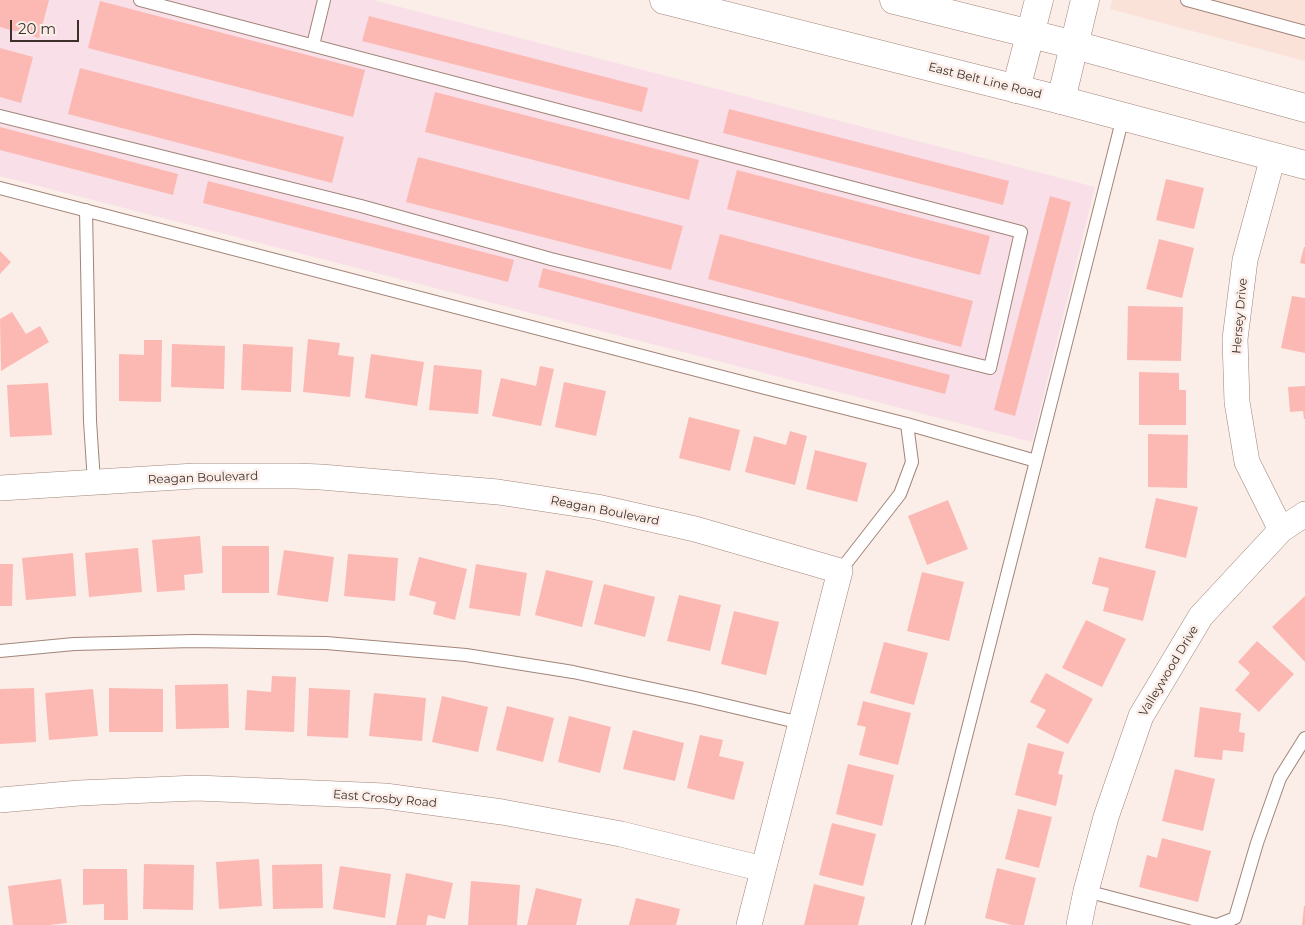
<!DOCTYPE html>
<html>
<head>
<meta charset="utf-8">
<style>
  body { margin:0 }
  #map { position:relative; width:1305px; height:925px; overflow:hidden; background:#fbede8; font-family:Montserrat,sans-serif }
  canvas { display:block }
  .scale { position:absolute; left:10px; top:20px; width:69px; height:22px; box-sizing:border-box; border:2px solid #3d302b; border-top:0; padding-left:6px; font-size:15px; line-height:18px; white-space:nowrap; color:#3d302b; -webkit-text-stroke:4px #fbede8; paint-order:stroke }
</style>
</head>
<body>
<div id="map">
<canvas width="1305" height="925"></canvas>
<div class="scale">20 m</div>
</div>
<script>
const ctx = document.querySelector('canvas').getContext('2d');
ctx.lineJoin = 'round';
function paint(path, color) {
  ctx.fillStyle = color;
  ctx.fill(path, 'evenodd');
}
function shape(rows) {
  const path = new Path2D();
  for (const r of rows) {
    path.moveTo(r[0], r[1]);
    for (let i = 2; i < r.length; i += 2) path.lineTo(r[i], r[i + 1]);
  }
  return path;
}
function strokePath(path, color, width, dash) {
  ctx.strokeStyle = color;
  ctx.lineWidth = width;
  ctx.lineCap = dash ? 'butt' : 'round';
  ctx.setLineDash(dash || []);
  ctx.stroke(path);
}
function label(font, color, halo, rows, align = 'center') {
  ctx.font = font + ' Montserrat,sans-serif';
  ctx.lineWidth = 5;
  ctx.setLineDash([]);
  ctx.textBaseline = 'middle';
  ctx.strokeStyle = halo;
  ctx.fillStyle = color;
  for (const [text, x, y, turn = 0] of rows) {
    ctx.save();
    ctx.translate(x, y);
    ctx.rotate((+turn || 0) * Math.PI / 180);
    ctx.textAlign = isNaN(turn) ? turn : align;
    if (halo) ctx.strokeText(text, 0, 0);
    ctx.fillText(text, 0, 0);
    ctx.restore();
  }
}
paint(shape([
  [0,0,373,0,1095,187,1032,442,0,176]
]), '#f8dfe8');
paint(shape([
  [1112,0,1305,0,1305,61,1110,9]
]), '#fbe2d9');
paint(shape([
  [0,0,49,0,39,38,0,27],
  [100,1,365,70,353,117,88,48],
  [369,16,648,88,642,112,362,41],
  [0,48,33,57,21,103,0,97],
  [80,68,344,137,332,183,68,114],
  [435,92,699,160,689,200,425,132],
  [729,109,1009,181,1003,205,723,133],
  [0,127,178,174,173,195,0,150],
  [418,157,683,226,671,270,406,202],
  [737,170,990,236,980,275,727,209],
  [1166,179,1204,188,1194,229,1156,220],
  [208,181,514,260,508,282,203,203],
  [1050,196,1071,202,1015,416,994,410],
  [720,234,973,301,961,347,708,279],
  [1159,239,1194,248,1182,298,1146,289],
  [1304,247,1305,247,1305,264,1300,263],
  [0,251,11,262,0,274],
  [543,268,950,375,945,394,538,287],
  [1292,296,1305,298,1305,353,1281,348],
  [1128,306,1183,307,1181,361,1127,360],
  [12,312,26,334,40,326,49,342,1,371,0,319],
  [308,339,340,343,338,355,354,357,350,397,303,392],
  [144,340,162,340,161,402,119,401,119,354,144,355],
  [172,344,225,346,224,389,171,387],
  [243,344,293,347,291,392,241,390],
  [371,354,424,362,417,406,365,398],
  [434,365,482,370,478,414,429,410],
  [540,366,554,369,541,426,492,416,501,378,536,386],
  [1139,372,1179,373,1179,390,1186,390,1186,425,1139,425],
  [564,382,606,391,596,436,555,427],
  [48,383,52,435,10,437,7,385],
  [1305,386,1305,419,1304,419,1303,411,1290,412,1288,387],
  [689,417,740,430,730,471,679,458],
  [790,431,807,436,795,485,745,472,754,436,786,445],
  [1148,434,1188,435,1187,488,1148,487],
  [815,450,867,463,857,502,806,489],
  [1156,498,1198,507,1186,558,1145,548],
  [948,500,968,549,927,565,908,516],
  [200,536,203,573,184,575,185,590,157,592,152,540],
  [222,546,269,546,269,593,222,593],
  [138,548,142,592,89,597,85,553],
  [284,550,334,557,328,602,277,595],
  [73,553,76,596,26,600,22,558],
  [348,554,398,558,395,601,344,596],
  [419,557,467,569,455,620,433,614,436,602,409,595],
  [1099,557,1156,571,1143,621,1103,611,1109,588,1092,584],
  [0,564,13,564,12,606,0,606],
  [476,564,527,573,520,616,469,608],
  [546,570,593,581,582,627,535,615],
  [922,572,964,582,949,641,907,631],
  [604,584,655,597,645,637,594,624],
  [679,595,721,605,710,651,667,641],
  [1305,596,1305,662,1272,627],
  [734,611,779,622,766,675,721,664],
  [1086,620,1126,639,1102,687,1062,668],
  [1257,641,1294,674,1259,712,1235,690,1250,673,1238,662],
  [884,642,928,653,914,705,870,693],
  [1046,673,1093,699,1068,744,1036,727,1046,710,1030,702],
  [272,676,296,677,294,732,245,730,247,690,271,692],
  [228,684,229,728,176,729,175,685],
  [34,688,36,742,0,744,0,689],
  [109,688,163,689,163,732,109,732],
  [309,688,350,690,348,738,307,736],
  [93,689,98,736,49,740,45,693],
  [374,693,426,698,422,741,369,736],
  [442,696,488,707,478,752,432,742],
  [863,701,911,713,898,765,859,755,866,727,857,725],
  [507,706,554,718,543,762,496,750],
  [1200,707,1241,713,1239,732,1245,733,1243,752,1223,750,1222,760,1194,757],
  [569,716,611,727,600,773,558,762],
  [633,730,684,743,675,781,623,769],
  [700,735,723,740,719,756,744,762,734,800,687,788],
  [1028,743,1064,752,1058,774,1063,775,1056,806,1015,795],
  [848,764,894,775,882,826,836,814],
  [1175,769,1215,779,1203,831,1162,821],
  [1018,809,1052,817,1039,868,1005,859],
  [832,823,876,834,863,886,819,875],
  [1162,838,1211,851,1198,902,1139,887,1147,855,1157,858],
  [259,859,262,906,219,909,216,862],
  [144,864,194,865,193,910,143,909],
  [322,864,323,908,273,909,272,865],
  [340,866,391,874,385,918,333,909],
  [997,868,1036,878,1024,925,1012,925,985,918],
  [83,869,127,869,128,920,104,920,104,904,83,905],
  [406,873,453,883,445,919,428,915,426,925,396,925],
  [61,879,67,923,49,925,13,925,8,886],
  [471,881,520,885,517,925,468,925],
  [814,884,865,897,858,925,804,925],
  [536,888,582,899,576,925,527,925],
  [636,898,680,909,676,925,629,925],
  [1304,906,1305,906,1305,925,1302,925]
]), '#fcb9b3');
const service = shape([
  [1187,0,1305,32],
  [313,45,324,0],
  [0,116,361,206,551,259,990,368,1021,232,140,0],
  [0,188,765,388,907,424,912,462,900,494,840,571],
  [86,210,90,421,94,482],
  [907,424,1036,461,1123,117],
  [0,651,74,644,193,641,326,643,466,655,573,672,695,698,801,723],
  [1086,891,1216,925],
  [918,925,1036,461],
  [1217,925,1235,918,1257,843,1280,778,1305,738]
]);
const minor = shape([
  [1273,157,1245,260,1235,339,1237,402,1247,462,1281,530],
  [0,488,195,476,296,476,321,477,498,492,597,507,695,529,840,571,749,925],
  [0,800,79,793,197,788,385,796,502,812,621,834,763,869],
  [1079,925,1086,891,1106,817,1141,716,1201,616,1281,530,1305,514]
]);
const tertiary = shape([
  [1016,89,1039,0],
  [1061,100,1085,0]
]);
const primary = shape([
  [664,0,1061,100,1305,165],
  [894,0,1075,45,1305,108]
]);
strokePath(service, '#a28579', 14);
strokePath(minor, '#a28579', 26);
strokePath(tertiary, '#a28579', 29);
strokePath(primary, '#a28579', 29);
strokePath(service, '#fff', 12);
strokePath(minor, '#fff', 25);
strokePath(tertiary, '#fff', 28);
strokePath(primary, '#fff', 28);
label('12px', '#3d302b', '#fbede8', [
  ["East Belt Line Road",985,81,14],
  ["Hersey Drive",1240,316,-85],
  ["Reagan Boulevard",203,478,-2],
  ["Reagan Boulevard",605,511,11],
  ["Valleywood Drive",1169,671,-59],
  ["East Crosby Road",385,799,5]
]);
</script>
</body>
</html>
